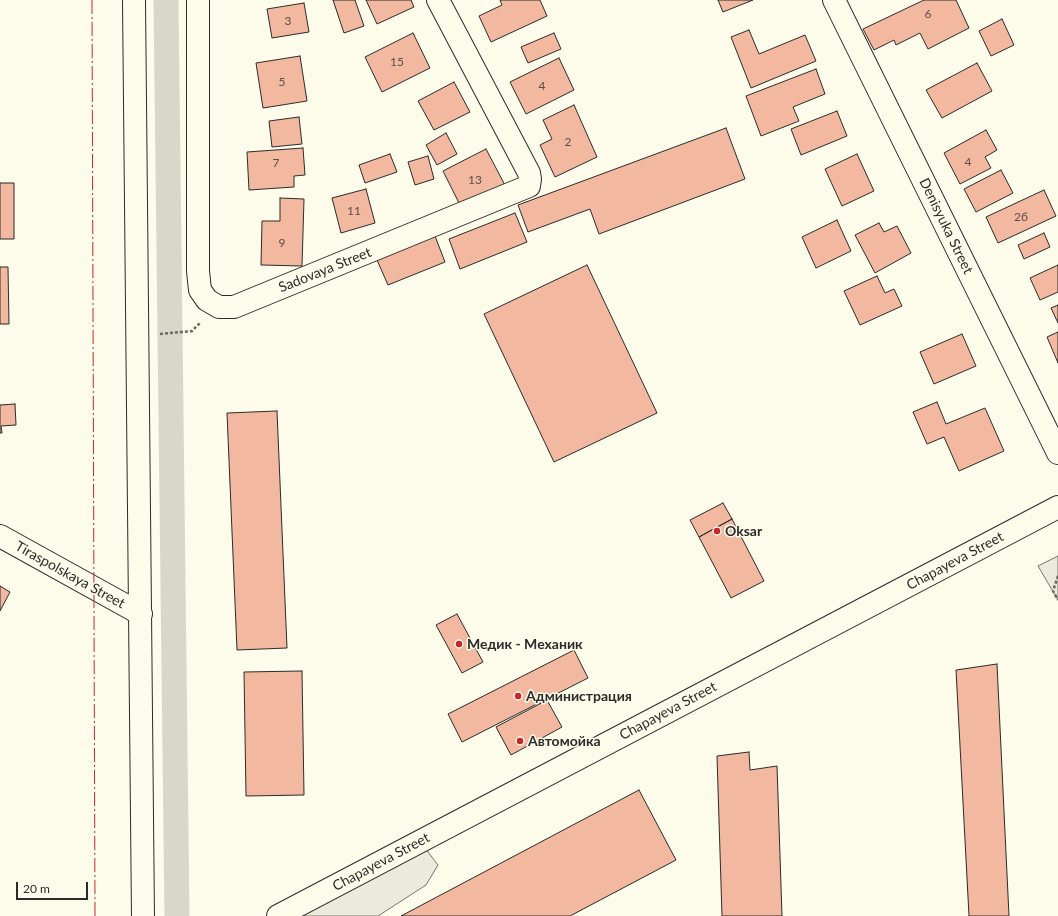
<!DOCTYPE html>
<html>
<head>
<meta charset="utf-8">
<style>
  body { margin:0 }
  #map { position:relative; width:1058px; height:916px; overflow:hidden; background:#fdfbea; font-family:Lato,sans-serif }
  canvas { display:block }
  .scale { position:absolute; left:16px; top:882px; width:72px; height:18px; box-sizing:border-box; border:2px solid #2b2b2b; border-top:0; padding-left:5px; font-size:12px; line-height:14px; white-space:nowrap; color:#2b2b2b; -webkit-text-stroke:3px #fdfbea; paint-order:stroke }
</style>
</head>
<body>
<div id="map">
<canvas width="1058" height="916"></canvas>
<div class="scale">20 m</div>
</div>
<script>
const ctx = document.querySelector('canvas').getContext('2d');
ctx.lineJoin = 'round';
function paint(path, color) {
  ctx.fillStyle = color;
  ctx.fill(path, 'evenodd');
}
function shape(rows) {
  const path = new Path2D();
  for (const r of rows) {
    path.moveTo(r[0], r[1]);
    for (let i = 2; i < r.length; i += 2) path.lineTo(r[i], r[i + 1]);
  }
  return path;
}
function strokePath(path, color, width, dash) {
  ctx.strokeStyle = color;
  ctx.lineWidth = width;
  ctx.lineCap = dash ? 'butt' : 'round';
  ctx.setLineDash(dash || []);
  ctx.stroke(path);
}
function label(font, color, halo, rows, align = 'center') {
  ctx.font = font + ' Lato,sans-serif';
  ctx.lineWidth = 3;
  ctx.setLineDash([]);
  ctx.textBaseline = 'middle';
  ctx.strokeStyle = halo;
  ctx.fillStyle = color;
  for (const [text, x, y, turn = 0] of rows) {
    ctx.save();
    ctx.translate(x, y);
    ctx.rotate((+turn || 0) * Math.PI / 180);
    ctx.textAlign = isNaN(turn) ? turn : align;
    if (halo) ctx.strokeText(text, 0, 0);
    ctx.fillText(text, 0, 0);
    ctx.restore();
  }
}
const green = shape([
  [1058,556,1058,600,1038,566,1058,556],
  [425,848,438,865,426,885,378,916,283,916,425,848]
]);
paint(green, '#ecebdb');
strokePath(green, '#74746e', 1);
strokePath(shape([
  [166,0,177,916]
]), '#d8d7c9', 25);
const building = shape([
  [333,0,355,0,364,26,344,33,333,0],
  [366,0,411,0,414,7,377,24,366,0],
  [500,0,540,0,547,16,491,42,479,16,502,5,500,0],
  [718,0,753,0,723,12,718,0],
  [924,0,956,0,969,28,928,49,920,33,896,45,894,40,874,50,863,29,924,0],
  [304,3,309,32,272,38,267,9,304,3],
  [1002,19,1014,45,991,56,979,31,1002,19],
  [749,30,759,54,805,35,816,61,751,88,731,37,749,30],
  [413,33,430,68,382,92,365,57,413,33],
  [554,33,561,49,528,63,521,47,554,33],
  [300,56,307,101,263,108,256,63,300,56],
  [559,58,574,90,526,114,510,82,559,58],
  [977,63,992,91,942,118,926,90,977,63],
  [816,69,825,94,793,107,799,121,761,136,746,96,816,69],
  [454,82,470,112,434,130,418,101,454,82],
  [574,105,597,157,555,177,540,145,552,139,543,120,574,105],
  [837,111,847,136,801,155,791,129,837,111],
  [299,117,302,144,272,147,269,121,299,117],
  [726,128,745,179,599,234,590,209,528,232,518,205,726,128],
  [986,130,997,150,985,157,991,168,960,184,944,153,986,130],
  [446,133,457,154,437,165,426,145,446,133],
  [303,148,305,175,294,176,294,187,249,190,247,152,303,148],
  [486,149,507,189,463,211,443,171,486,149],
  [390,154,397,172,365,183,359,165,390,154],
  [857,154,874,191,842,206,825,169,857,154],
  [428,156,434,179,415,185,408,162,428,156],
  [1001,170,1013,193,976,212,964,189,1001,170],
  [0,183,14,183,14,239,0,239,0,183],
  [366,189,375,223,341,233,332,198,366,189],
  [1044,190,1056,216,998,243,986,217,1044,190],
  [280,198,304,199,302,266,261,265,262,221,280,221,280,198],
  [515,213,527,242,460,269,449,239,515,213],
  [837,220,851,251,816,268,802,237,837,220],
  [879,223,884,232,897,226,911,253,875,273,855,235,879,223],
  [1044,233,1050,247,1024,259,1018,245,1044,233],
  [435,236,445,262,388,285,377,260,435,236],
  [587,265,657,413,554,462,484,314,587,265],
  [1058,265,1058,292,1040,300,1030,278,1058,265],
  [0,267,8,267,9,324,0,324,0,267],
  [877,276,885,293,894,289,902,306,860,325,844,291,877,276],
  [1058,305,1058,323,1051,308,1058,305],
  [1058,332,1058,363,1047,337,1058,332],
  [962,334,976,366,934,384,920,352,962,334],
  [937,402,946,424,985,408,1004,451,959,471,944,437,927,444,913,412,937,402],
  [15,404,16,425,1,426,2,433,0,433,0,405,15,404],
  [277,411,287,648,237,650,227,413,277,411],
  [723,503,732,519,699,537,690,520,723,503],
  [732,519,764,581,731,598,699,537,732,519],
  [0,586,10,592,0,611,0,586],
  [457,614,483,662,462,673,436,625,457,614],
  [574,650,588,678,462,742,448,714,574,650],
  [997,664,1009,916,969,916,956,670,997,664],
  [302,671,304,795,246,796,244,672,302,671],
  [547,700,562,727,511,755,496,727,547,700],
  [749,752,750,770,777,766,782,916,722,916,717,756,749,752],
  [639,790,676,860,570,916,401,916,639,790]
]);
paint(building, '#f2b8a0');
strokePath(building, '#2b2b2b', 1);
const minor = shape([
  [134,0,143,916],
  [198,0,198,271,200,290,207,300,219,307,234,307,529,186,530,179,529,173,438,0],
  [834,0,1058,453],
  [0,536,141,614]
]);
const tertiary = shape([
  [278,916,1058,507]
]);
strokePath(minor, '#2b2b2b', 24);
strokePath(tertiary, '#2b2b2b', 24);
strokePath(shape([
  [160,334,192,331,200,323],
  [1058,576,1053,591,1058,600]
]), '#6a6964', 2.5, [3, 2]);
strokePath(minor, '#fdfbea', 22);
strokePath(tertiary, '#fdfbea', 22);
strokePath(shape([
  [92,0,95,916]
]), '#c62828', 1, [14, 3, 2, 3]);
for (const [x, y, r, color] of [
  [717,531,4,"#c62828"],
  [459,644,4,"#c62828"],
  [518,696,4,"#c62828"],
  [520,741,4,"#c62828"]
]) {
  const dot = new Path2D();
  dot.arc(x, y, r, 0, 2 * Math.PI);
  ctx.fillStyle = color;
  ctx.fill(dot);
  strokePath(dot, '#fdfbea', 1.5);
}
label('12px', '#5d4e48', null, [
  ["6",928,14],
  ["3",288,21],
  ["15",397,62],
  ["5",282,82],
  ["4",542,86],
  ["2",568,142],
  ["4",968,162],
  ["7",276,163],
  ["13",475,180],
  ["11",354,211],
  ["2б",1021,217],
  ["9",282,243]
]);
label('14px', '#2b2b2b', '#fdfbea', [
  ["Denisyuka Street",946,226,64],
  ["Sadovaya Street",325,270,-22],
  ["Chapayeva Street",955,561,-28],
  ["Tiraspolskaya Street",70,575,29],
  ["Chapayeva Street",668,711,-28],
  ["Chapayeva Street",381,862,-28]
]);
label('bold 14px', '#2b2b2b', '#fdfbea', [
  ["Oksar",725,531],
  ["Медик - Механик",467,644],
  ["Администрация",526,696],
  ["Автомойка",528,741]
], 'left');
</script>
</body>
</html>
